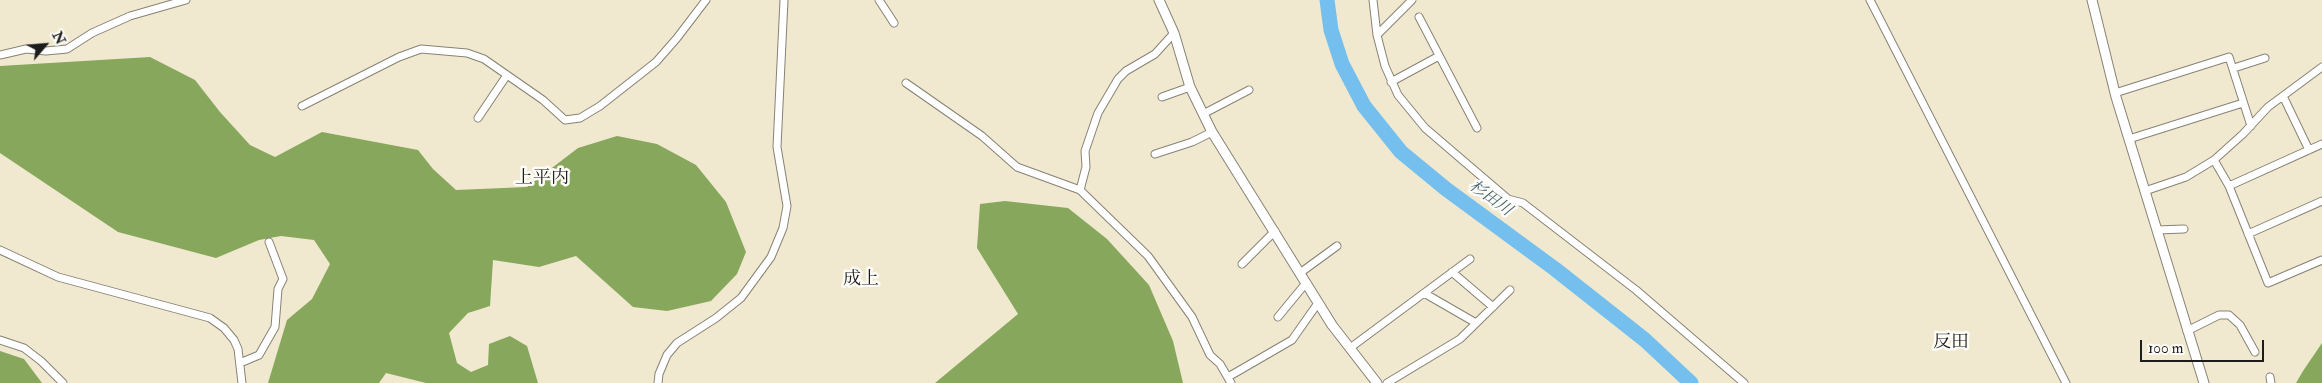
<!DOCTYPE html>
<html>
<head>
<meta charset="utf-8">
<style>
  body { margin:0 }
  #map { position:relative; width:2322px; height:383px; overflow:hidden; background:#f1e9cf; font-family:"IM FELL Double Pica",serif }
  canvas { display:block }
  .north { position:absolute; left:20px; top:20px; width:50px; height:50px; -webkit-text-stroke:4px #fdfcf7; paint-order:stroke; rotate:63deg; font-size:14px; font-weight:700; line-height:20px; text-align:center; color:#1c1c1c }
  .north::after { content:''; display:block; margin:auto; width:18px; height:22px; background:#1c1c1c; clip-path:polygon(50% 0,100% 100%,50% 72%,0 100%) }
  .scale { position:absolute; left:2140px; top:340px; width:124px; height:22px; box-sizing:border-box; border:2px solid #1c1c1c; border-top:0; padding-left:6px; font-size:15px; line-height:18px; white-space:nowrap; color:#1c1c1c; -webkit-text-stroke:4px #fdfcf7; paint-order:stroke }
</style>
</head>
<body>
<div id="map">
<canvas width="2322" height="383"></canvas>
<div class="north">N</div>
<div class="scale">100 m</div>
</div>
<script>
const ctx = document.querySelector('canvas').getContext('2d');
ctx.lineJoin = 'round';
function paint(path, color) {
  ctx.fillStyle = color;
  ctx.fill(path, 'evenodd');
}
function shape(rows) {
  const path = new Path2D();
  for (const r of rows) {
    path.moveTo(r[0], r[1]);
    for (let i = 2; i < r.length; i += 2) path.lineTo(r[i], r[i + 1]);
  }
  return path;
}
function strokePath(path, color, width, dash) {
  ctx.strokeStyle = color;
  ctx.lineWidth = width;
  ctx.lineCap = dash ? 'butt' : 'round';
  ctx.setLineDash(dash || []);
  ctx.stroke(path);
}
function label(font, color, halo, rows, align = 'center') {
  ctx.font = font + ' "IM FELL Double Pica","Noto Serif JP",serif';
  ctx.lineWidth = 5;
  ctx.setLineDash([]);
  ctx.textBaseline = 'middle';
  ctx.strokeStyle = halo;
  ctx.fillStyle = color;
  for (const [text, x, y, turn = 0] of rows) {
    ctx.save();
    ctx.translate(x, y);
    ctx.rotate((+turn || 0) * Math.PI / 180);
    ctx.textAlign = isNaN(turn) ? turn : align;
    if (halo) ctx.strokeText(text, 0, 0);
    ctx.fillText(text, 0, 0);
    ctx.restore();
  }
}
paint(shape([
  [150,57,195,80,220,112,250,145,275,157,322,132,418,150,433,169,456,190,527,187,578,148,617,136,657,144,696,165,726,202,746,252,737,274,711,301,667,311,633,307,576,256,539,267,493,260,490,306,468,313,449,333,457,363,471,372,488,365,489,344,510,336,527,346,538,383,426,383,386,373,379,383,268,383,287,320,312,299,330,264,314,240,281,236,259,240,216,258,118,232,0,153,0,66],
  [1005,201,1068,208,1107,239,1149,285,1173,341,1183,383,935,383,1018,314,977,248,980,204],
  [2322,343,2322,383,2296,383,2303,371],
  [0,351,24,359,42,383,0,383]
]), '#86a75c');
strokePath(shape([
  [1327,0,1331,30,1342,64,1364,106,1401,152,1446,189,1555,269,1645,340,1691,383]
]), '#74bfed', 15);
const minor = shape([
  [879,0,894,23],
  [1373,0,1377,35],
  [1412,0,1377,35,1385,66,1398,95,1425,128,1508,199,1523,203,1636,290,1744,383],
  [1870,0,2066,383],
  [1419,17,1477,128],
  [0,55,26,49,46,51,67,49,92,33,130,16,186,0],
  [2234,68,2265,58],
  [1391,82,1439,56],
  [906,83,982,136,1017,167,1080,190,1148,256,1192,317,1210,355,1220,364,1231,383],
  [2115,93,2229,57,2251,126],
  [2283,96,2309,150],
  [1162,97,1190,87],
  [302,106,399,57,421,49,467,53,484,59,543,100,565,120,580,118,600,106,656,62,677,38,706,0],
  [1203,114,1249,90],
  [478,118,507,75],
  [2129,139,2243,103],
  [1155,154,1192,142,1212,132],
  [2214,160,2229,186,2268,283,2322,260],
  [2229,186,2322,144],
  [1080,190,1086,167,1085,151,1098,113,1118,79,1126,71,1155,54,1174,33],
  [2145,191,2186,177,2214,160,2243,134,2268,107,2322,67],
  [2157,230,2184,229],
  [2248,234,2322,201],
  [0,250,58,277,210,318,224,328,234,340,238,349,242,383],
  [1242,264,1275,231],
  [1452,272,1493,307],
  [1300,273,1337,246],
  [1424,293,1476,323],
  [1278,317,1306,283],
  [2187,331,2219,315,2229,315,2240,325,2255,352],
  [0,340,24,348,41,361,63,383],
  [1350,348,1470,259],
  [240,363,259,355,275,327,278,289,283,279,269,242],
  [1228,377,1292,340,1318,303],
  [2270,377,2271,383],
  [658,383,659,374,667,355,677,343,716,318,741,298,771,257,783,228,787,206,777,147,784,0],
  [1387,383,1460,339,1510,290]
]);
const tertiary = shape([
  [1159,0,1174,33,1190,87,1212,132,1332,325,1377,383],
  [2092,0,2116,97,2204,383]
]);
strokePath(minor, '#868276', 9);
strokePath(tertiary, '#868276', 11);
strokePath(minor, '#fff', 7);
strokePath(tertiary, '#fff', 9);
label('italic 16px', '#3f5d70', '#fdfcf7', [
  ["杉田川",1490,199,36]
]);
label('18px', '#1c1c1c', '#fdfcf7', [
  ["上平内",542,179],
  ["成上",861,280],
  ["反田",1951,343]
]);
</script>
</body>
</html>
